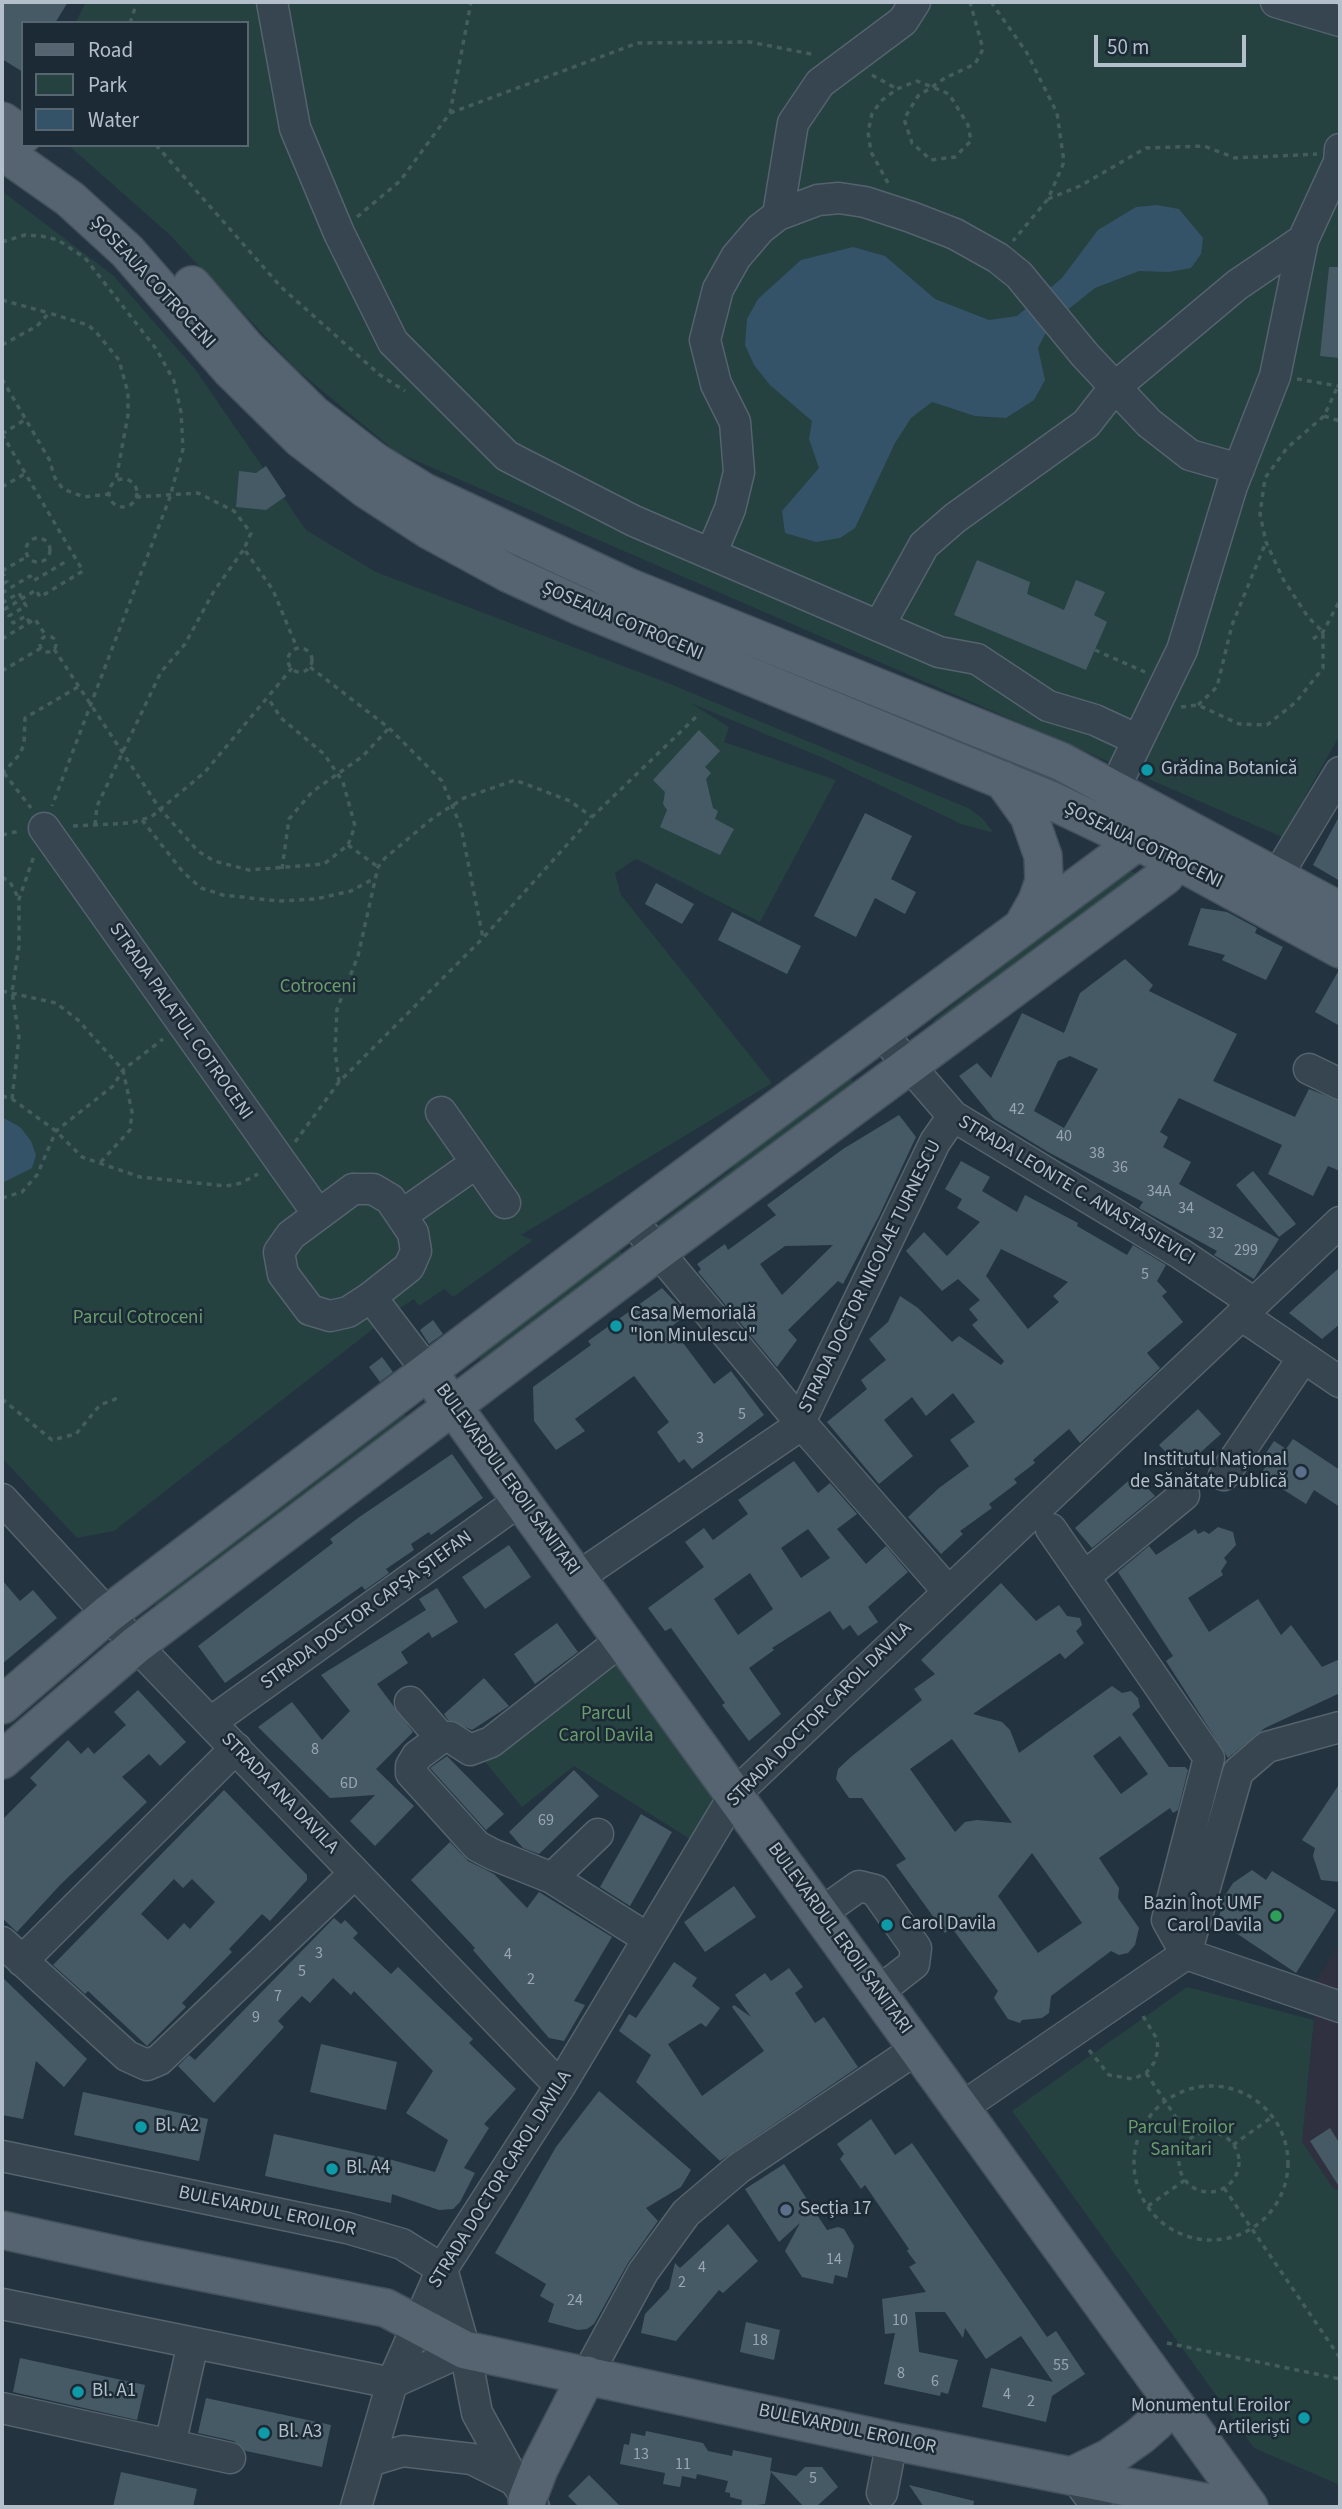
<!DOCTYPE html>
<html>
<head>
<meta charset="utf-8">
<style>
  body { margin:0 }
  #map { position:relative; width:1342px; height:2509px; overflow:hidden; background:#233440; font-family:"Source Sans 3",sans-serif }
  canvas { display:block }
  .frame { position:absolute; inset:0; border:4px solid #b3c0cb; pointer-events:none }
  .legend { position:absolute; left:21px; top:21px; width:228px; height:126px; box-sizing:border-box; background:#1c2a35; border:2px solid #586671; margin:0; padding:9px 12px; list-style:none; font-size:21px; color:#b3c0cb }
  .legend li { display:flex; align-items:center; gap:14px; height:35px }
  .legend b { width:35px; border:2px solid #586671 }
  .scale { position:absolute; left:1094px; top:35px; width:152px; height:32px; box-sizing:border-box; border:4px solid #b3c0cb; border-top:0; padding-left:9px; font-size:21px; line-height:24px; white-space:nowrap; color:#b3c0cb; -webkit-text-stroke:5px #1c2a35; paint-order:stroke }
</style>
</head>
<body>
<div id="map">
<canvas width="1342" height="2509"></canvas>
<div class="frame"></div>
<ul class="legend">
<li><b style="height:9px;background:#556470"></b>Road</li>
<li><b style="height:19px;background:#254140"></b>Park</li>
<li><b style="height:19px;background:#355368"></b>Water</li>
</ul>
<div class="scale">50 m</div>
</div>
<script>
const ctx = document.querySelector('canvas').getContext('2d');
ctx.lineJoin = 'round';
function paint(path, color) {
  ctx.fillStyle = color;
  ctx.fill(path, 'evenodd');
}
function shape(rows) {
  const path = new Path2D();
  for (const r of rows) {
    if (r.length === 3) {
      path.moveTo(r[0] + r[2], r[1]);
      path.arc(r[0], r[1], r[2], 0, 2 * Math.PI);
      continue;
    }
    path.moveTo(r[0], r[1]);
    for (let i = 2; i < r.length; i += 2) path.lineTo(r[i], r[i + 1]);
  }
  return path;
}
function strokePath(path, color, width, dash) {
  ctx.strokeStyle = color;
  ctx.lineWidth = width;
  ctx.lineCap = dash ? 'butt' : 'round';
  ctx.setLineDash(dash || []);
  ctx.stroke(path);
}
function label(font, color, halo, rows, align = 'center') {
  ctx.font = font + ' "Source Sans 3",sans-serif';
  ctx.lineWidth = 5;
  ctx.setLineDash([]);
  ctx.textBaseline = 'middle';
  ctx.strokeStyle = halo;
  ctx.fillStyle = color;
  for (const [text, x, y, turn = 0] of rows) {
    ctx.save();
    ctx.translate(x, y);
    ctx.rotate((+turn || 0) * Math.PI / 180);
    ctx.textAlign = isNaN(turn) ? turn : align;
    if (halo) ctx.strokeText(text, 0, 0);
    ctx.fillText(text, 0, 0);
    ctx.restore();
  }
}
paint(shape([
  [1340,1944,1340,2191,1333,2188,1302,2142,1314,2020,1311,1989]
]), '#2f3040');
paint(shape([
  [86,2,1340,2,1340,735,1282,837,396,452,295,368,169,234,68,145,247,145,247,23,75,23],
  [2,191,114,276,195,369,306,530,376,572,668,683,968,808,982,818,994,833,961,824,821,757,690,703,729,727,724,742,836,780,760,922,636,859,615,873,621,895,772,1083,521,1235,533,1240,453,1297,444,1289,419,1306,414,1299,400,1308,114,1531,77,1538,2,1458],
  [1119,866,1144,877,934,1028,934,1020,1007,963,1017,943],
  [848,1075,855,1084,658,1231,658,1224,732,1169,746,1144],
  [618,1249,624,1255,483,1363,477,1355],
  [402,1410,407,1418,155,1609,155,1603,244,1535,251,1517],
  [617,1654,721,1799,693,1841,574,1766,522,1807,482,1758],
  [1187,1987,1314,2020,1302,2142,1333,2188,1340,2191,1340,2485,1254,2448,1012,2111]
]), '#254140');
paint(shape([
  [1157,205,1179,209,1203,238,1201,254,1191,268,1169,272,1139,271,1095,288,1051,323,1038,348,1045,380,1034,400,1006,418,975,416,932,402,911,418,895,443,855,528,840,538,816,542,785,533,782,511,819,468,809,439,812,421,770,385,754,365,745,345,747,319,758,299,801,260,853,247,885,256,935,299,989,320,1017,316,1062,278,1098,230,1136,207],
  [2,1117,20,1127,31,1141,36,1155,32,1168,2,1183]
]), '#355368');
paint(shape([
  [2,2,68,2,55,23,23,23,23,72,2,59],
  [1329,267,1340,267,1340,358,1320,356],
  [266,466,286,496,266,510,236,507,239,471,256,473],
  [977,560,1030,582,1027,594,1064,610,1076,580,1105,592,1094,615,1107,622,1086,670,954,615],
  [699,730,720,751,705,767,711,773,706,779,713,808,718,811,715,819,734,829,720,855,660,827,667,810,663,804,665,792,653,780],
  [865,813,912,836,891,879,916,892,905,914,875,898,856,937,814,916],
  [1340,815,1340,881,1313,865],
  [656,883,694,904,682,924,645,904],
  [1201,908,1227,912,1257,928,1255,933,1283,947,1266,980,1222,960,1225,955,1188,945],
  [732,912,801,946,787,974,718,940],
  [1125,959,1153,985,1149,991,1237,1034,1213,1081,1295,1117,1309,1089,1340,1101,1340,1171,1328,1166,1313,1196,1268,1174,1282,1145,1179,1098,1160,1132,1168,1137,1163,1147,1191,1162,1179,1184,1279,1239,1254,1279,1214,1255,1217,1251,1139,1208,1143,1202,1048,1152,994,1119,959,1076,977,1063,991,1078,1022,1013,1064,1033,1080,993],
  [1070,1056,1098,1069,1064,1128,1034,1111,1058,1061],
  [1339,970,1340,970,1340,1026,1315,1012],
  [899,1115,916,1137,879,1216,843,1284,838,1281,788,1330,797,1340,777,1367,698,1272,701,1269,697,1264,725,1244,728,1250,776,1215,767,1205,843,1149],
  [833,1245,782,1295,760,1264,785,1246],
  [961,1161,990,1177,982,1191,1017,1212,1025,1195,1078,1223,1077,1226,1127,1255,1133,1245,1166,1265,1157,1281,1167,1292,1162,1296,1183,1322,1147,1353,1160,1368,1080,1443,1069,1429,1033,1460,1035,1463,1014,1479,1017,1483,989,1504,992,1508,960,1531,963,1534,941,1554,908,1517,939,1488,969,1466,950,1440,975,1422,953,1393,926,1416,912,1397,884,1420,913,1456,879,1484,827,1422,867,1389,861,1380,886,1360,869,1339,888,1322,900,1296,918,1308,952,1342,959,1336,1001,1365,1004,1361,972,1325,978,1320,969,1309,980,1300,958,1279,942,1291,906,1251,924,1232,947,1256,980,1222,957,1208,962,1199,945,1189],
  [1001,1249,1068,1282,1053,1296,1059,1302,1028,1329,986,1276],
  [1253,1171,1296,1224,1279,1237,1236,1185],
  [1340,1267,1340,1324,1322,1339,1289,1313],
  [662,1288,687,1314,671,1327,714,1384,731,1371,764,1415,692,1469,684,1459,679,1463,657,1432,669,1422,634,1376,575,1419,585,1431,556,1450,534,1421,533,1387,591,1345,588,1341],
  [433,1320,443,1334,429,1344,420,1330],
  [382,1357,393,1372,380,1382,369,1367],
  [1198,1409,1221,1434,1182,1469,1159,1445],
  [1293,1439,1340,1470,1340,1507,1314,1490,1306,1504,1260,1475,1266,1466,1260,1462,1274,1441,1286,1449],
  [452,1454,483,1498,431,1535,429,1532,411,1544,414,1550,386,1569,389,1573,365,1590,362,1586,225,1683,198,1646,333,1543,330,1539,358,1518],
  [794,1461,818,1493,830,1483,857,1514,837,1529,866,1564,886,1546,908,1572,868,1607,878,1622,858,1636,850,1625,843,1630,830,1611,772,1648,774,1650,749,1668,781,1714,749,1741,722,1705,725,1703,671,1628,665,1631,648,1608,704,1567,685,1542,704,1528,713,1540,748,1514,738,1500],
  [808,1529,830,1558,801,1578,781,1548],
  [750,1573,773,1609,738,1635,714,1599],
  [1135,1475,1155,1496,1092,1548,1075,1528],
  [1218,1527,1233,1532,1236,1545,1224,1558,1227,1562,1221,1571,1223,1575,1188,1598,1209,1632,1258,1599,1281,1635,1291,1625,1322,1667,1340,1659,1340,1693,1265,1728,1228,1758,1166,1661,1173,1656,1118,1572,1149,1546,1156,1555,1195,1529,1198,1534,1204,1531,1209,1534],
  [509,1545,531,1577,485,1609,462,1577],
  [2,1580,20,1601,33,1590,57,1618,2,1664],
  [1001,1583,1036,1621,1059,1605,1067,1616,1080,1618,1082,1625,1076,1631,1084,1643,1065,1659,1060,1653,973,1714,1002,1722,1010,1730,1019,1753,1112,1686,1122,1693,1131,1691,1138,1698,1140,1707,1132,1714,1169,1767,1185,1767,1188,1770,1178,1810,1173,1813,1170,1808,1099,1858,1119,1888,1118,1898,1139,1928,1135,1945,1128,1953,1119,1955,1111,1951,1051,1996,1049,2013,1042,2018,1022,2020,1020,2023,1008,2019,994,1998,998,1991,952,1928,945,1933,896,1865,906,1859,862,1798,849,1798,836,1779,838,1769,852,1756,922,1700,914,1689,935,1674,921,1660],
  [1120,1736,1148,1774,1121,1794,1093,1756],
  [952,1739,1012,1823,977,1820,965,1822,955,1832,910,1769],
  [1032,1853,1082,1923,1038,1953,998,1896],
  [437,1588,458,1622,432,1638,429,1632,401,1652,408,1663,377,1684,413,1732,376,1769,414,1806,375,1846,350,1821,375,1795,330,1798,258,1727,292,1702,322,1740,350,1711,321,1675,426,1610,419,1599],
  [557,1623,578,1652,535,1684,514,1654],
  [484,1678,509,1706,472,1730,448,1720,444,1714],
  [138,1690,186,1742,160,1766,149,1754,122,1777,147,1802,60,1885,17,1932,2,1918,2,1820,37,1785,30,1778,68,1740,81,1754,88,1747,94,1754,126,1725,114,1712],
  [447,1756,504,1814,486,1830,430,1768],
  [574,1770,599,1796,539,1854,523,1848,509,1832],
  [1340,1783,1340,1882,1321,1880,1313,1856,1315,1848,1302,1840],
  [224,1790,307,1875,307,1880,270,1921,262,1914,229,1949,232,1952,182,2003,186,2007,147,2046,88,1991,85,1994,53,1965],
  [174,1879,183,1888,192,1879,215,1902,190,1929,184,1923,168,1940,141,1914],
  [641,1814,672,1832,630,1906,600,1887],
  [450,1842,468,1861,494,1874,527,1908,539,1892,612,1937,574,2001,585,2005,564,2041,549,2038,473,1950,475,1948,411,1880],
  [1252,1870,1266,1880,1272,1871,1336,1910,1296,1973,1218,1921,1224,1897,1233,1883],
  [734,1886,756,1917,705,1952,684,1922],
  [334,1918,341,1924,345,1920,358,1933,353,1938,391,1974,398,1967,473,2039,469,2043,516,2089,484,2124,489,2128,464,2168,475,2173,460,2202,453,2209,439,2210,392,2194,391,2203,265,2176,274,2134,375,2156,374,2164,378,2156,435,2172,448,2140,406,2113,433,2071,354,1991,351,1995,333,1978,310,2003,302,1996,278,2021,284,2027,214,2103,178,2066,189,2055,195,2060],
  [674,1962,697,1978,692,1986,720,2008,706,2027,701,2023,668,2044,702,2096,764,2051,732,2007,734,2005,751,2017,735,1995,765,1973,771,1981,789,1968,803,1987,795,1993,815,2023,824,2017,858,2067,720,2161,636,2082,651,2055,619,2031,629,2014,636,2018],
  [2,1977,87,2059,64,2087,36,2061,23,2119,2,2115],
  [321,2044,397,2062,386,2110,310,2092],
  [599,2091,691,2170,681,2187,646,2208,658,2221,628,2263,594,2324,587,2329,578,2330,548,2322,554,2304,540,2296,546,2284,495,2253,556,2147],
  [83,2092,208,2119,199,2161,74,2135],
  [871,2119,895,2155,912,2143,1047,2337,1056,2331,1085,2374,1052,2396,1046,2422,982,2407,991,2368,1053,2382,1021,2336,986,2359,965,2328,963,2338,945,2312,915,2312,919,2352,958,2360,948,2394,941,2392,940,2396,884,2384,895,2333,885,2334,882,2299,926,2292,909,2267,916,2263,907,2251,909,2249,865,2185,861,2189,840,2159,844,2154,837,2144],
  [1330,2128,1340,2144,1340,2188,1310,2141],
  [784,2164,827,2230,838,2227,844,2229,854,2246,847,2278,835,2275,833,2284,802,2277,785,2251,800,2223,779,2242,745,2189],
  [728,2224,758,2261,723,2293,719,2290,676,2341,641,2333,645,2314,669,2289,675,2263,680,2268],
  [746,2322,780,2330,774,2360,740,2352],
  [20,2358,145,2385,137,2420,13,2392],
  [206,2398,331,2425,322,2467,246,2451,234,2441,198,2433],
  [646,2431,703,2443,708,2451,732,2456,733,2450,772,2458,770,2471,796,2476,805,2467,822,2467,838,2487,816,2507,804,2507,771,2472,765,2504,741,2507,742,2500,730,2497,730,2493,725,2492,728,2481,697,2474,696,2479,682,2476,680,2487,663,2484,665,2473,620,2464,624,2444,629,2445,631,2433,645,2436],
  [121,2472,197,2489,193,2507,113,2507],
  [589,2475,621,2507,579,2507,568,2496],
  [909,2485,974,2501,973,2507,924,2507]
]), '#465a66');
const minor = shape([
  [272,2,295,128,339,233,393,342,507,456,634,521,939,652,977,659,1048,706,1095,720,1138,740],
  [1276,2,1340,21],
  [778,215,793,123,820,83,903,21,915,2],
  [711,554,730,509,739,472,735,422,716,384,705,340,718,289,736,257,760,229,778,215,818,200,839,198,865,202,911,217,955,234,998,258,1019,275,1085,355,1149,423,1190,455,1239,469],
  [879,626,924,545,955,518,1086,424,1114,388,1237,285,1303,240],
  [1122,773,1182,650,1232,486,1275,376,1303,240,1339,162,1340,149],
  [44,828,318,1214],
  [1277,876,1340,772],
  [882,1034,953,1116,1181,1254,1254,1303],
  [1309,1069,1340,1084],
  [441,1112,505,1203],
  [353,1189,373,1189,390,1199,413,1233,416,1251,409,1267,371,1297,348,1312,330,1316,310,1310,283,1274,279,1252,291,1235,353,1189],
  [402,1215,476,1163],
  [630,1218,800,1422,947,1590],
  [371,1297,428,1372],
  [1241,1315,1340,1382],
  [1224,1475,1303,1358],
  [2,1499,152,1662,560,2086],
  [1051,1529,1209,1758,1167,1920,1186,1954,1340,2007],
  [578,1577,792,1431,800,1422,935,1142,953,1116],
  [1084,1577,1184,1495],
  [623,1639,491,1742,470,1750,450,1737,441,1738,417,1756,411,1766,411,1773,477,1846,492,1854,552,1878,647,1938],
  [410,1702,441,1738],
  [211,1722,522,1499],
  [552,1878,598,1834],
  [821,1913,859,1886,875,1890,916,1948,914,1964,878,1992],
  [2,1942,127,2056,147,2065,159,2060,355,1873],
  [22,1961,236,1748],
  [961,2108,1186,1954,1238,1772,1267,1747,1340,1727],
  [2,2156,347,2228,402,2244,442,2269,465,2350,477,2413,514,2480,534,2507],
  [2,2304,392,2383,465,2350],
  [587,2375,643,2272,686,2213,739,2168,918,2048],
  [2,2408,230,2458],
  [170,2445,193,2343],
  [370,2461,403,2451,472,2459,514,2480],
  [1074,2475,1097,2507],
  [882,2493,892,2441],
  [356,2507,392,2383,442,2269,560,2086,735,1794,1340,1222]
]);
const major = shape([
  [2,121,23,135],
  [2,151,70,199,127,251,231,370,301,439,366,489,429,530,508,573,582,607,1048,799,1178,861,1340,949],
  [192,285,247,349,313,414,374,461,424,492,628,587,1060,761,1340,911],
  [1003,780,1029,816,1043,856,1044,881,1037,901,1024,924],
  [439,1387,1249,2507],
  [2,1705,108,1614,630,1218,1137,842,1147,824],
  [2,1760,136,1645,657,1252,1165,876,1190,842],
  [2,2230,135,2259,386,2308,465,2350,892,2441,1229,2507],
  [1074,2475,1109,2458,1140,2436,1156,2422,1171,2400],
  [527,2500,539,2469,587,2375]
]);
strokePath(minor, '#55636e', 33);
strokePath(major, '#43515c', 40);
strokePath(shape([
  [991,2,1027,53,1057,113,1064,162,1048,199,1013,241],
  [130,23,137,2],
  [872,75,897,89],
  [450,113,638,43,750,42,816,55],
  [156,145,281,287,380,375,405,391],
  [888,183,871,152,868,132,872,114,881,101,897,89,917,81,932,87,949,94,968,125,971,141,955,157,931,160,912,143,904,119,918,96,932,87,945,78,975,64,983,49,970,2],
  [1048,199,1080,186,1146,148,1204,146,1235,158,1317,154],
  [357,217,400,181,450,113,471,2],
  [2,242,25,235,41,236,58,240,85,258,157,350,174,381,181,412,183,449,170,497,52,806],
  [2,300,49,313],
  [2,345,37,326,49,313,88,325,96,332,119,360,128,393,128,415,116,480],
  [2,379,49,459,55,478,63,489,84,497,109,494],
  [1297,379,1338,386],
  [1324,416,1340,421],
  [2,434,83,571,40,597,36,590,2,611],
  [2,434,26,419],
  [2,464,2,465],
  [123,493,14],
  [2,487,26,473],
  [136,497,198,493,234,511,251,533,244,549,273,590,297,648],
  [38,550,12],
  [2,571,28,556],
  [2,572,7,581,2,585],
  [2,593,30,576,33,581,67,561],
  [2,603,19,593,26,606,9,616,13,623,26,616,29,622],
  [48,644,8],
  [2,639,35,619,46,636],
  [1313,639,1323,632,1340,600],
  [300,660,12],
  [54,649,160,809,198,851,214,861,249,870,324,864,348,845,355,826,343,782,324,754,281,718,268,698],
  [1095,650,1145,672],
  [310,667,389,728,442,781,461,827,483,938],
  [2,671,41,648],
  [1198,705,1217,687,1232,625,1266,542],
  [1181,707,1198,705,1239,724,1267,725,1296,702,1323,668,1323,632,1308,617,1283,579,1266,542,1260,514,1265,478,1287,448,1324,416,1338,386],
  [4,773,31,808],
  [2,774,20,754,24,744,25,718,78,687],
  [142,820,183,872,201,888,223,895,278,901,316,899,351,891,375,878],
  [95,825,97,806,161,672,185,644,214,591,244,549],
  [73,826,130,823,151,817,205,772,292,668],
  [2,835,20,831],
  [348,845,378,867],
  [282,869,289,819,312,792,363,756,389,728],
  [2,877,10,882,19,899],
  [2,991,56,1003,78,1020,123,1070,132,1112,130,1130,99,1164],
  [339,1082,335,1051,337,1009,358,956,378,867,385,858,433,818,464,798,515,780,570,801,592,817],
  [2,1096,12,1099,56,1131,82,1157,140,1177,226,1186,241,1183,258,1174],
  [12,1099,19,1037,12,992,19,946,19,899,34,856],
  [295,1142,339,1082,483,938,592,817,698,715],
  [2,1198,22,1192,37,1175,56,1131,113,1086,123,1070,163,1039],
  [2,1399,52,1440,76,1434,100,1405,118,1398],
  [1089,2050,1109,2075,1133,2079,1146,2073,1154,2063,1158,2050,1157,2039,1141,2013],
  [1146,2073,1190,2138],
  [1211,2163,77],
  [1209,2162,30],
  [1233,2145,1272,2117],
  [1224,2188,1340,2358],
  [1148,2206,1185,2180],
  [1167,2343,1340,2379]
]), '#435d5c', 3.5, [5, 5]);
strokePath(minor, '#374550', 30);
strokePath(major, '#556470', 37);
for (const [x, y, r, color] of [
  [1147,770,7,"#0f9aa8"],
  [616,1326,7,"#0f9aa8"],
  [1301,1472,7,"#5c6f8a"],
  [1276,1916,7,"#2e9e5b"],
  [887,1925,7,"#0f9aa8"],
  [141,2127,7,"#0f9aa8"],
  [332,2169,7,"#0f9aa8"],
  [786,2210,7,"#5c6f8a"],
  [78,2392,7,"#0f9aa8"],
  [1304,2418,7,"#0f9aa8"],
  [264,2433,7,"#0f9aa8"]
]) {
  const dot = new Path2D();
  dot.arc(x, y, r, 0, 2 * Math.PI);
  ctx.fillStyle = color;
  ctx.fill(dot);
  strokePath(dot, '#1c2a35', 2.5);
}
label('16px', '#98a6b2', null, [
  ["42",1017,1110],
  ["40",1064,1137],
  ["38",1097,1154],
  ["36",1120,1168],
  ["34A",1159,1192],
  ["34",1186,1209],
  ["32",1216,1234],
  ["299",1246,1251],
  ["5",1145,1275],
  ["5",742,1415],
  ["3",700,1439],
  ["8",315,1750],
  ["6D",349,1784],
  ["69",546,1821],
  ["3",319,1954],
  ["4",508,1955],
  ["5",302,1972],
  ["2",531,1980],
  ["7",278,1997],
  ["9",256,2018],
  ["14",834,2260],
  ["4",702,2268],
  ["2",682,2283],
  ["24",575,2301],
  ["10",900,2321],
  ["18",760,2341],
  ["55",1061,2366],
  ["8",901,2374],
  ["6",935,2382],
  ["4",1007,2395],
  ["2",1031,2402],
  ["13",641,2455],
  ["11",683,2465],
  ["5",813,2479]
]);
label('19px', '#b3c0cb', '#1c2a35', [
  ["ȘOSEAUA COTROCENI",152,283,47],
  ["ȘOSEAUA COTROCENI",622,622,23],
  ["ȘOSEAUA COTROCENI",1143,846,26],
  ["STRADA PALATUL COTROCENI",180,1022,55],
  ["STRADA LEONTE C. ANASTASIEVICI",1076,1191,31],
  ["STRADA DOCTOR NICOLAE TURNESCU",871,1277,-64],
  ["BULEVARDUL EROII SANITARI",507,1480,54],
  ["STRADA DOCTOR CAPȘA ȘTEFAN",367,1611,-36],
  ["STRADA DOCTOR CAROL DAVILA",820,1715,-45],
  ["STRADA ANA DAVILA",279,1794,46],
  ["BULEVARDUL EROII SANITARI",839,1939,54],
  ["STRADA DOCTOR CAROL DAVILA",501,2180,-58],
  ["BULEVARDUL EROILOR",267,2212,12],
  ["BULEVARDUL EROILOR",847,2430,12]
]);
label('19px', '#b3c0cb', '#1c2a35', [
  ["Grădina Botanică",1161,770],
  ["Casa Memorială",630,1315],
  ["\"Ion Minulescu\"",630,1337],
  ["Institutul Național",1287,1461,"right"],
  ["de Sănătate Publică",1287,1483,"right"],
  ["Bazin Înot UMF",1262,1905,"right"],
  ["Carol Davila",1262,1927,"right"],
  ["Carol Davila",901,1925],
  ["Bl. A2",155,2127],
  ["Bl. A4",346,2169],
  ["Secția 17",800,2210],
  ["Bl. A1",92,2392],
  ["Monumentul Eroilor",1290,2407,"right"],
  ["Artileriști",1290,2429,"right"],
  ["Bl. A3",278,2433]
], 'left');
label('19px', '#699d6c', '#1c2a35', [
  ["Cotroceni",318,988],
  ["Parcul Cotroceni",138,1319],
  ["Parcul",606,1715],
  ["Carol Davila",606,1737],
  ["Parcul Eroilor",1181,2129],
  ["Sanitari",1181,2151]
]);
</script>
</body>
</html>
